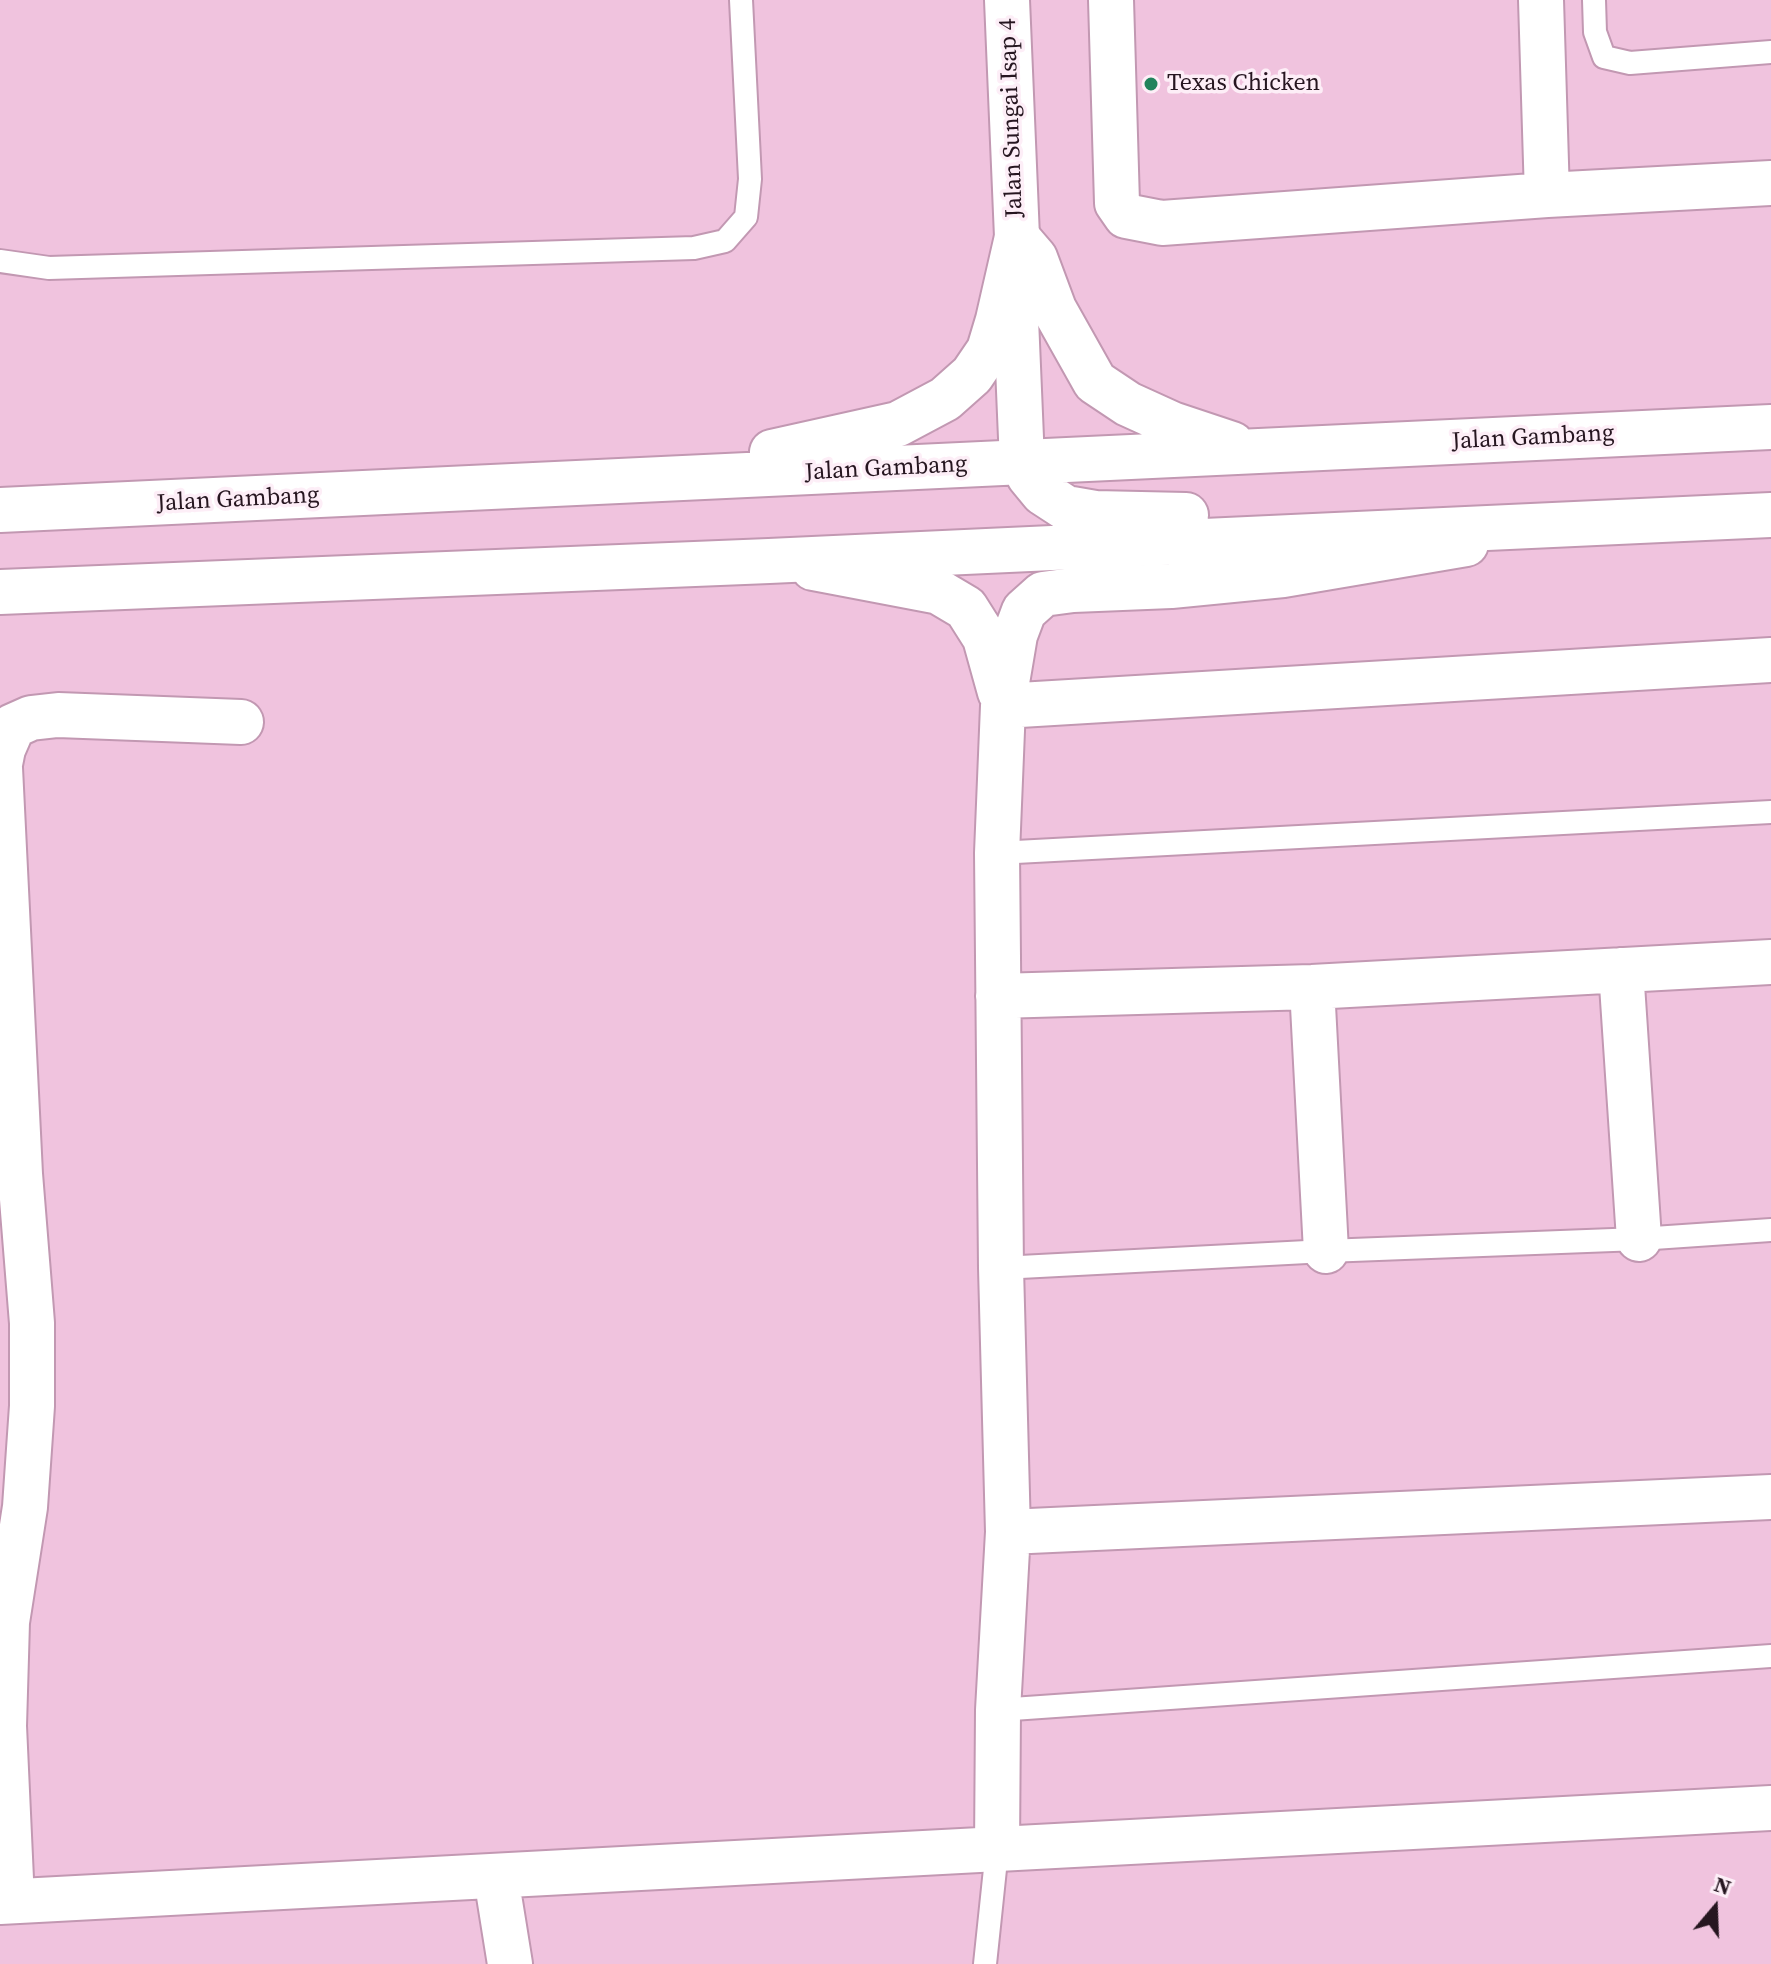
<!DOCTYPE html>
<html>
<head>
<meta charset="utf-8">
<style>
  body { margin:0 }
  #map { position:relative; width:1771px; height:1964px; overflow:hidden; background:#f0c3de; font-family:"Source Serif 4",serif }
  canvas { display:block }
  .north { position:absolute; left:1675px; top:1868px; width:80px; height:80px; -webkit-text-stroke:6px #fdeef7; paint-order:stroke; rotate:19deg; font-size:22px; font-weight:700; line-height:32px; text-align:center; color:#261620 }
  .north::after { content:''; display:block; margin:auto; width:28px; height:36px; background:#261620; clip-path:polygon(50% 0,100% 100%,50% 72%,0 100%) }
</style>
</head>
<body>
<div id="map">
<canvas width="1771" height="1964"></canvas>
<div class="north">N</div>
</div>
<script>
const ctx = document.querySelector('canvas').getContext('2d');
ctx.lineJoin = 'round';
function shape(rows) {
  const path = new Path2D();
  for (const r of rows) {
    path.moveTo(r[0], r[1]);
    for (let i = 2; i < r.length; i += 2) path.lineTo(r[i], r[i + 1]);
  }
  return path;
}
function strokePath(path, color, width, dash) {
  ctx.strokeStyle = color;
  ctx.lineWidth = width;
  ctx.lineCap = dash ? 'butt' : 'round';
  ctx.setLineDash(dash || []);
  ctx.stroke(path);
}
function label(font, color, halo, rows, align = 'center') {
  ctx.font = font + ' "Source Serif 4",serif';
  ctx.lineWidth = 7;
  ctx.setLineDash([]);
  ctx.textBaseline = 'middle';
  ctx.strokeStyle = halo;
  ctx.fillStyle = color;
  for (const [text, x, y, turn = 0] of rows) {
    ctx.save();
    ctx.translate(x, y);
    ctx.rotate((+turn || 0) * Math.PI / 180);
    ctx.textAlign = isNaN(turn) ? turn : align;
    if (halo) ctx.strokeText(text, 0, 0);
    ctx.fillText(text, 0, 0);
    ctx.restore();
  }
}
const service = shape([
  [1594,0,1595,32,1604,57,1630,63,1771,52],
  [0,261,49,268,694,248,725,241,746,217,750,179,741,0],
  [997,853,1771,812],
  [1001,1268,1326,1251,1639,1239,1771,1230],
  [998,1710,1771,1656],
  [985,1964,997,1850]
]);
const minor = shape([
  [1111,0,1117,203,1126,216,1162,223,1547,195,1771,183],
  [1541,0,1547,195],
  [813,568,939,592,966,608,985,638,1000,692],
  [1003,706,1771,660],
  [0,764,3,749,13,726,31,718,58,715,241,722],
  [0,768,20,1174,32,1323,32,1406,25,1507,7,1622,4,1726,12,1901],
  [1621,970,1639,1239],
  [1312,987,1326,1251],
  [998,996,1312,987,1771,962],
  [1008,1532,1771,1497],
  [997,1850,998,1710,1008,1532,1001,1268,997,853,1003,706,1015,635,1024,611,1043,594,1073,590,1171,586,1283,575,1466,544],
  [496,1877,510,1964],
  [0,1902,1771,1808]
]);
const tertiary = shape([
  [1007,0,1017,237,1016,319,1022,462]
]);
const trunk = shape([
  [1017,237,1035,258,1054,309,1095,382,1128,404,1172,424,1232,444],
  [772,452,898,424,945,399,972,375,989,350,998,320,1017,237],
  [1022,462,1029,476,1043,493,1066,508,1095,513,1186,515],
  [0,510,1771,427],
  [0,592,769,561,1771,515]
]);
strokePath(service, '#c298b2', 26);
strokePath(minor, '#c298b2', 48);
strokePath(tertiary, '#c298b2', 48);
strokePath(trunk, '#c298b2', 48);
strokePath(service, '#fff', 22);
strokePath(minor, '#fff', 44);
strokePath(tertiary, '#fff', 44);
strokePath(trunk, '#fff', 44);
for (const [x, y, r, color] of [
  [1151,84,8,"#21835c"]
]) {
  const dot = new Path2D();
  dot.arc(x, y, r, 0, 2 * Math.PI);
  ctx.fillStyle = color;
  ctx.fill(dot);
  strokePath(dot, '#fdeef7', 3);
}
label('24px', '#261620', '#fdeef7', [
  ["Texas Chicken",1167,84]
], 'left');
label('24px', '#261620', '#fdeef7', [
  ["Jalan Sungai Isap 4",1012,118,-92],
  ["Jalan Gambang",1533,438,-3],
  ["Jalan Gambang",886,469,-3],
  ["Jalan Gambang",238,500,-3]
]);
</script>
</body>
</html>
